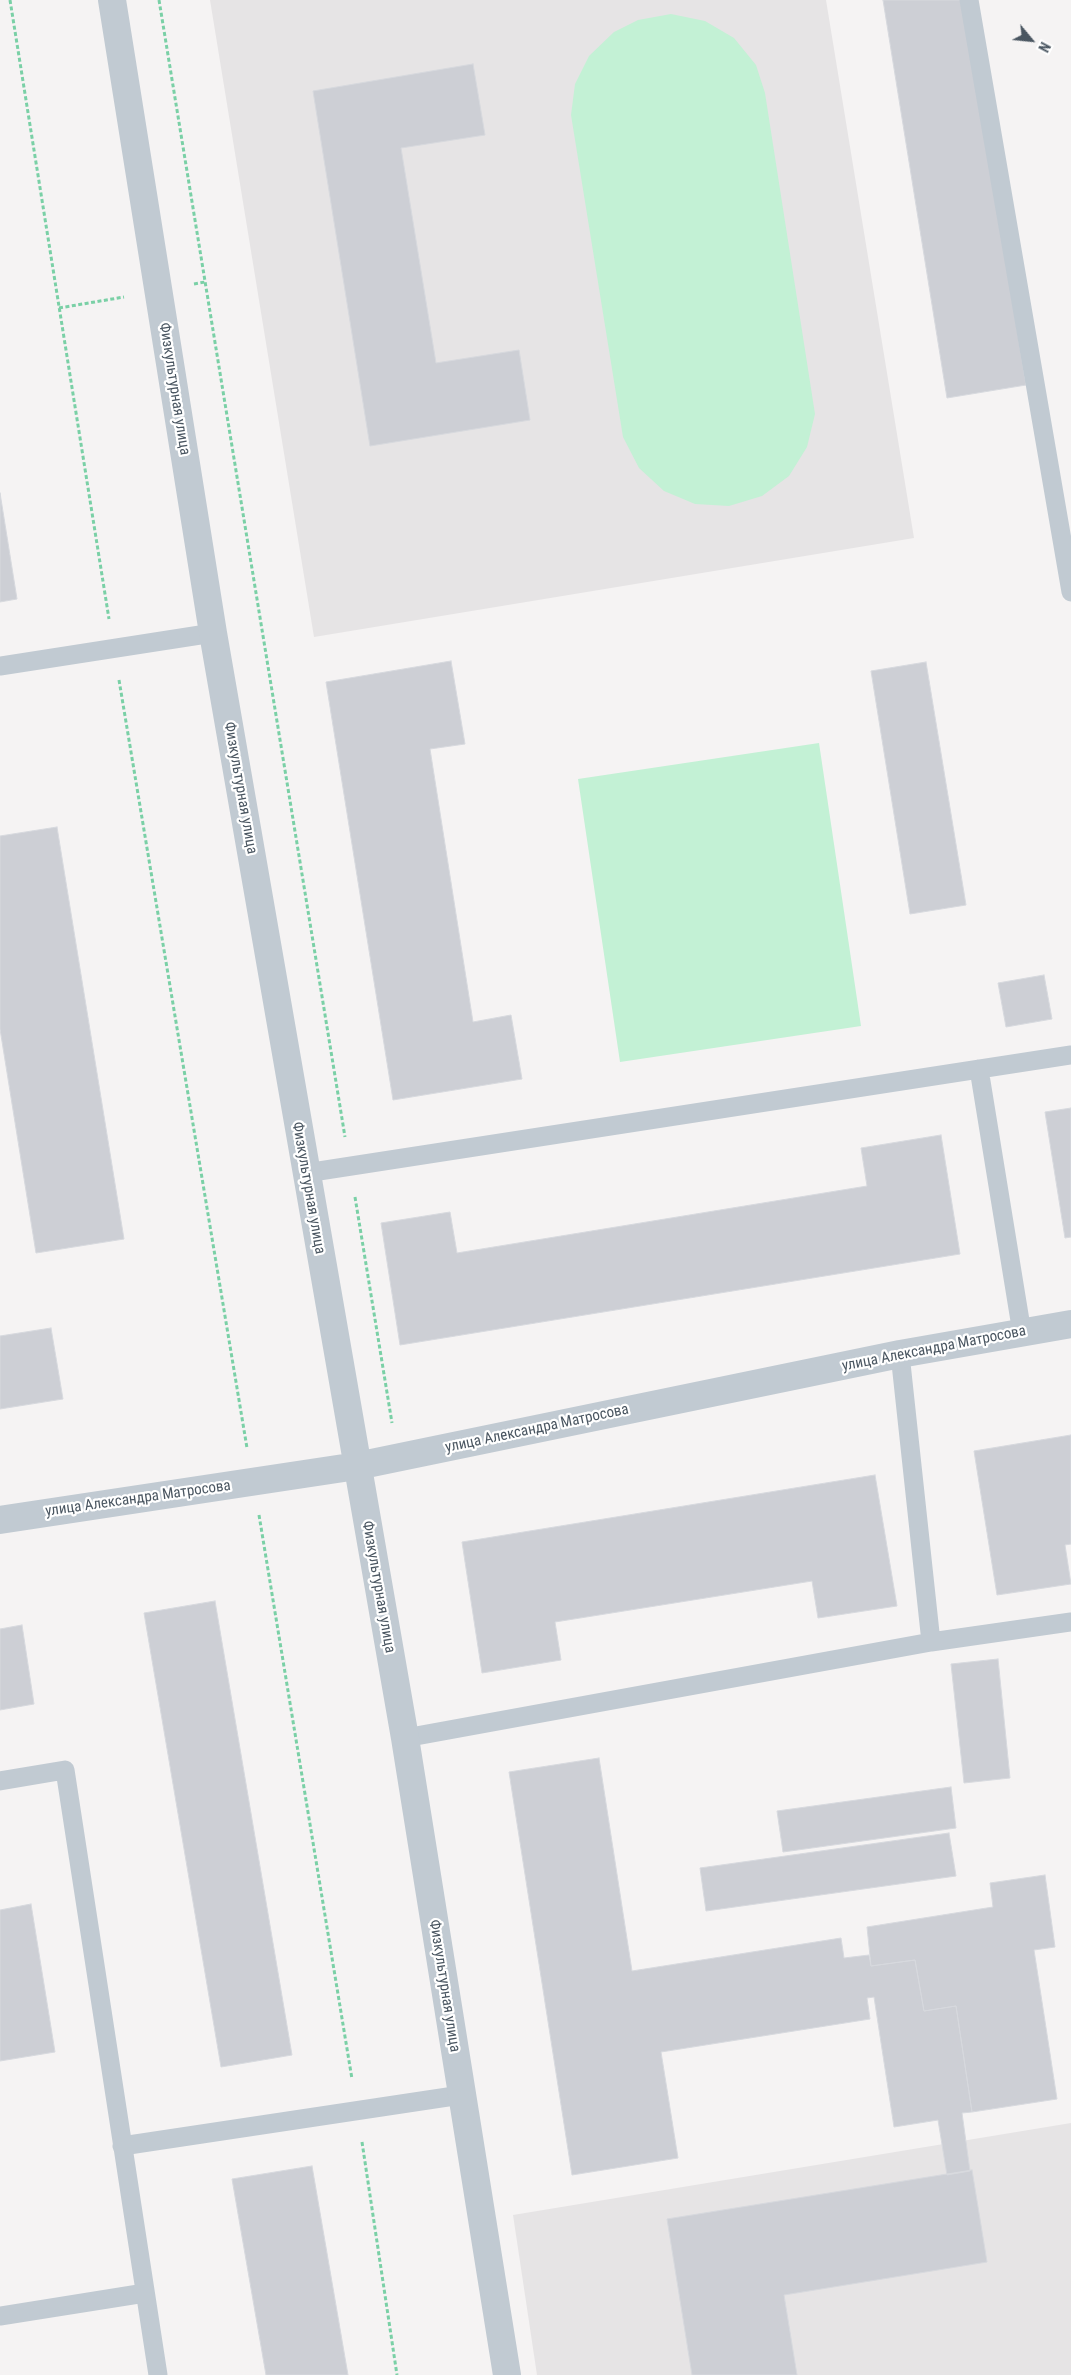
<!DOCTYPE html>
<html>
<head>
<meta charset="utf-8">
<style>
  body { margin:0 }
  #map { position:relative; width:1071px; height:2375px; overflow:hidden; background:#f5f3f3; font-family:"Roboto Condensed",sans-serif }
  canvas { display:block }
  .north { position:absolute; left:1006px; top:15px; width:50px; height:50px; -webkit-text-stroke:4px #fff; paint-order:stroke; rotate:118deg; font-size:14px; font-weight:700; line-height:20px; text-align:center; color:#4a5661 }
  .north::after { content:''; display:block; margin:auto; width:18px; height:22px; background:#4a5661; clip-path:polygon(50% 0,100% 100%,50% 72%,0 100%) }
</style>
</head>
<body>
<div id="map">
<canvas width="1071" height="2375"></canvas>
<div class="north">N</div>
</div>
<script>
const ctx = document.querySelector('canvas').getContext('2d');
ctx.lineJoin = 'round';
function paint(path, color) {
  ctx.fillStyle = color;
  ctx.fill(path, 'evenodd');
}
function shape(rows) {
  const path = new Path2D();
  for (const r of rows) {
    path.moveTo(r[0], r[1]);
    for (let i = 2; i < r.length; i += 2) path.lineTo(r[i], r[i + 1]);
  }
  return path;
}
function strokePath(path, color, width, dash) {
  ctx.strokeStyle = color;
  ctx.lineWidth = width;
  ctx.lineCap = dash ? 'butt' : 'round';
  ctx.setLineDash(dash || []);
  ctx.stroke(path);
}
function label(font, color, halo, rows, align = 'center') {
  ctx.font = font + ' "Roboto Condensed",sans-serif';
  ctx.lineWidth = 4.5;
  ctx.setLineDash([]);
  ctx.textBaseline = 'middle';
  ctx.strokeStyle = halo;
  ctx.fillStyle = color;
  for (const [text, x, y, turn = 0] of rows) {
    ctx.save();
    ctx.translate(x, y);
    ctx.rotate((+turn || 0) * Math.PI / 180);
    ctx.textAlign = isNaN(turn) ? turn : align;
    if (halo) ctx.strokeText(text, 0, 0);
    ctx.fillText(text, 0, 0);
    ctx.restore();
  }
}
paint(shape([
  [210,0,826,0,914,538,314,637],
  [1071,2123,1071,2375,537,2375,513,2215]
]), '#e6e4e5');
paint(shape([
  [671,14,705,21,734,38,756,65,765,93,815,414,807,447,789,476,762,496,729,506,695,504,664,491,639,468,623,437,571,115,575,84,589,56,614,32,638,20],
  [819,743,861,1026,620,1062,578,779]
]), '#c3f1d5');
const building = shape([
  [883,0,964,0,1026,385,947,398,883,0],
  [473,64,485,135,401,148,436,363,519,350,530,420,370,446,313,91,473,64],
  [0,493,17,599,0,602,0,493],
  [451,661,465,744,430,749,473,1022,511,1015,522,1079,393,1100,326,682,451,661],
  [926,662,966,905,910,914,871,671,926,662],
  [57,827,124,1239,36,1253,0,1029,0,836,57,827],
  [1044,975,1052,1019,1006,1027,998,983,1044,975],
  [1071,1108,1071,1237,1065,1238,1045,1112,1071,1108],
  [941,1135,960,1254,400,1345,381,1223,450,1212,457,1253,867,1186,861,1148,941,1135],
  [51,1328,63,1399,0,1409,0,1336,51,1328],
  [1071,1435,1071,1544,1065,1545,1071,1584,997,1595,974,1451,1071,1435],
  [875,1475,897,1606,818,1618,812,1581,555,1622,561,1660,482,1673,462,1542,875,1475],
  [215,1601,292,2055,221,2067,144,1613,215,1601],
  [22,1625,34,1704,0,1710,0,1629,22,1625],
  [998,1659,1010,1778,964,1783,951,1664,998,1659],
  [599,1758,632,1971,841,1938,844,1958,869,1955,871,1966,915,1960,924,2011,956,2006,972,2112,962,2113,970,2171,947,2175,938,2120,894,2127,874,1997,867,1998,870,2019,661,2052,678,2158,572,2175,509,1772,599,1758],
  [951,1787,956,1828,783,1852,777,1811,951,1787],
  [949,1833,956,1876,706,1911,700,1868,949,1833],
  [1045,1875,1055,1947,1034,1950,1057,2099,972,2112,956,2006,924,2011,915,1960,871,1966,867,1927,993,1907,990,1883,1045,1875],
  [31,1904,55,2052,0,2061,0,1910,31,1904],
  [312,2166,348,2375,266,2375,232,2179,312,2166],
  [972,2170,987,2262,784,2295,797,2375,692,2375,667,2219,972,2170]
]);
paint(building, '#cdcfd5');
strokePath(building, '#d7d9de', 1);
strokePath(shape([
  [10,0,109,619],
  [159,0,345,1137],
  [194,284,205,282],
  [59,308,124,297],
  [119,680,247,1448],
  [355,1197,392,1423],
  [259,1515,352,2079],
  [362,2142,397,2375]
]), '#7ad0a6', 3, [4, 2.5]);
strokePath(shape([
  [969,0,1071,592],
  [0,666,213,633],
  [979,1069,1022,1333],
  [306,1173,1071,1055],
  [900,1354,931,1642],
  [405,1738,931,1642,1071,1622],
  [0,1781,65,1770,158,2375],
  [122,2146,461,2095],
  [0,2316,145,2293]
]), '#c1cad2', 19);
strokePath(shape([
  [112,0,213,633,405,1738,507,2375],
  [0,1520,357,1466,900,1354,1071,1324]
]), '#c1cad2', 28);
label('15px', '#4a5661', '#fff', [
  ["Физкультурная улица",174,389,81],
  ["Физкультурная улица",240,788,80],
  ["Физкультурная улица",308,1188,80],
  ["улица Александра Матросова",934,1349,-11],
  ["улица Александра Матросова",537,1429,-12],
  ["улица Александра Матросова",138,1499,-8],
  ["Физкультурная улица",378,1587,80],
  ["Физкультурная улица",444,1986,81]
]);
</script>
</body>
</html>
